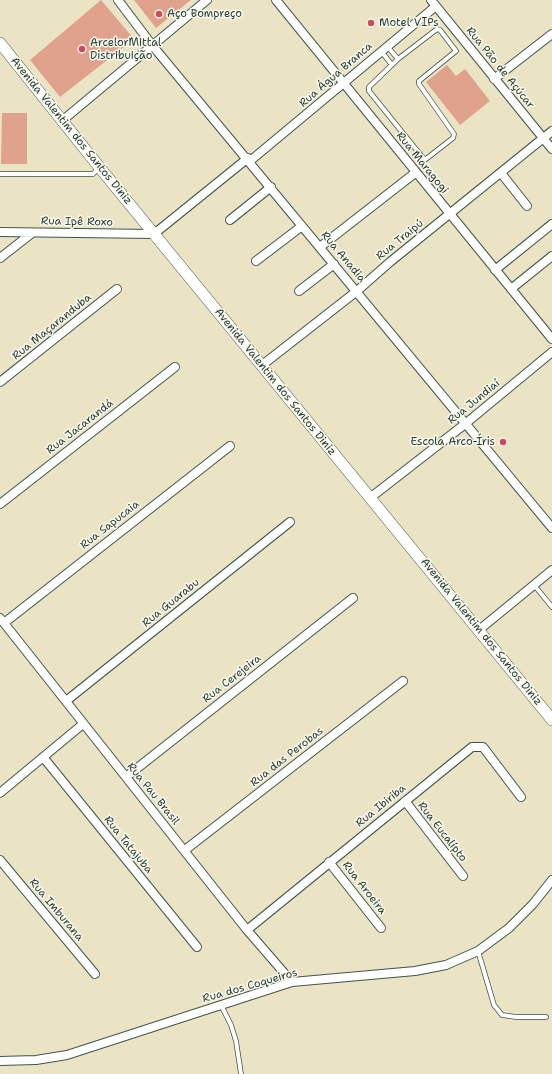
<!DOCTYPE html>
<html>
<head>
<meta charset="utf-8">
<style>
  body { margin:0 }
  canvas { display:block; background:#ebe4c4 }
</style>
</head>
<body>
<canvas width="552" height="1074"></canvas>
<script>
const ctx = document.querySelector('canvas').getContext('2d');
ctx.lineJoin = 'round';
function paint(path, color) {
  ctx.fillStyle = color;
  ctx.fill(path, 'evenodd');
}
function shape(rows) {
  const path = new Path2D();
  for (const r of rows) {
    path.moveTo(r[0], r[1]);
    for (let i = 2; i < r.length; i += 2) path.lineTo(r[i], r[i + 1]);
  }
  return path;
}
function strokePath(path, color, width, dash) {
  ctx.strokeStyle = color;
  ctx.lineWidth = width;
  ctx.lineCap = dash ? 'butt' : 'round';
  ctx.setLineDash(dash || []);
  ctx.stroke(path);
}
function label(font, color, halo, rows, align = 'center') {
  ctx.font = font + ' "Shantell Sans",sans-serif';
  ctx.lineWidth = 3;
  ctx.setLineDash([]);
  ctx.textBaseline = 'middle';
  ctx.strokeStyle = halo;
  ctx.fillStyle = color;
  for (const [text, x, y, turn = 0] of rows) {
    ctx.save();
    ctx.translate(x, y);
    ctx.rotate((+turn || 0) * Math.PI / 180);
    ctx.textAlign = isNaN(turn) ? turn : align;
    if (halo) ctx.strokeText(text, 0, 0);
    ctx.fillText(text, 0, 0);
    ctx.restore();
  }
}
paint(shape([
  [101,0,134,39,60,97,30,60],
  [134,0,191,0,156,28],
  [447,65,456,76,465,69,490,101,460,125,426,82],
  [2,113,27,113,27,164,1,164]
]), '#e0a28d');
const lane = shape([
  [437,29,440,30,456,51,419,81,419,84,454,134,453,138,426,159,423,158,369,91,369,87,398,59,437,29],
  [387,46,398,59],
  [381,51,392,65],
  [0,174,93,174,99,168],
  [534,585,552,607],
  [478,951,494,1005,502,1015,516,1017,546,1017],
  [221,1005,231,1025,236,1041,241,1074]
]);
const street = shape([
  [118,0,152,45,552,528],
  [276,0,552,339],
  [431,0,552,149],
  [494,79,552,34],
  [63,120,207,0],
  [250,161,436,6],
  [501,173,527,206],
  [230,220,271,187],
  [0,232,154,234,248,158],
  [320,247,415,173],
  [0,258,32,233],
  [256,261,302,226],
  [495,270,552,224],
  [511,289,552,256],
  [299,291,334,264],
  [261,366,357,291,390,262,552,131],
  [0,382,117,289],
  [370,498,465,424,552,352],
  [0,504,175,367],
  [0,618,247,930,292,982],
  [4,623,230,446],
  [479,630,552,570],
  [66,701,290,522],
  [43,757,197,947],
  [126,777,353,598],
  [0,793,83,724],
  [405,801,463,876],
  [185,850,403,681],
  [0,860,95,974],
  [329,862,381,928],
  [247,930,472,747,483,747,521,797],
  [0,1061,36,1060,67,1055,292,982,415,971,446,965,478,951,509,928,533,904,552,880]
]);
const secondary = shape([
  [0,43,100,168,552,720]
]);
strokePath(lane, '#3e564a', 5.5);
strokePath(street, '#3e564a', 10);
strokePath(secondary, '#3e564a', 12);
strokePath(lane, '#fff', 4);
strokePath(street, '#fff', 8);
strokePath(secondary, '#fff', 11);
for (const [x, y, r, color] of [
  [159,14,4,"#d1495b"],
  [371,23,4,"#d1495b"],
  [82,49,4,"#d1495b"],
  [503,442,4,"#d1495b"]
]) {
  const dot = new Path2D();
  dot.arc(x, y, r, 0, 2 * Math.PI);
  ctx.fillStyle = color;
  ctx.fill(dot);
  strokePath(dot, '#fbf7ec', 1.5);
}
label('11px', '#1f3d34', '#fbf7ec', [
  ["Aço Bompreço",167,14],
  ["Motel VIPs",379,23],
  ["ArcelorMittal",90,43],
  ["Distribuição",90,56],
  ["Escola Arco-Íris",495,442,"right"]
], 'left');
label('11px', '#1f3d34', '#fbf7ec', [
  ["Rua Pão de Açúcar",500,68,51],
  ["Rua Água Branca",336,75,-41],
  ["Avenida Valentim dos Santos Diniz",71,131,51],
  ["Rua Maragogi",422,163,51],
  ["Rua Ipê Roxo",77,222,1],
  ["Rua Traipú",400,240,-39],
  ["Rua Anadia",343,257,50],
  ["Rua Maçaranduba",52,327,-39],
  ["Avenida Valentim dos Santos Diniz",275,382,51],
  ["Rua Jundiaí",474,402,-39],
  ["Rua Jacarandá",80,427,-38],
  ["Rua Sapucaia",110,525,-38],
  ["Rua Guarabu",171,603,-39],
  ["Avenida Valentim dos Santos Diniz",481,632,51],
  ["Rua Cerejeira",232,679,-38],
  ["Rua das Perobas",287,757,-38],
  ["Rua Pau Brasil",153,794,51],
  ["Rua Ibiriba",381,806,-39],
  ["Rua Eucalípto",442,832,52],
  ["Rua Tatajuba",128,845,51],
  ["Rua Aroeira",364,888,52],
  ["Rua Imburana",56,910,50],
  ["Rua dos Coqueiros",250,986,-16]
]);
</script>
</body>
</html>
